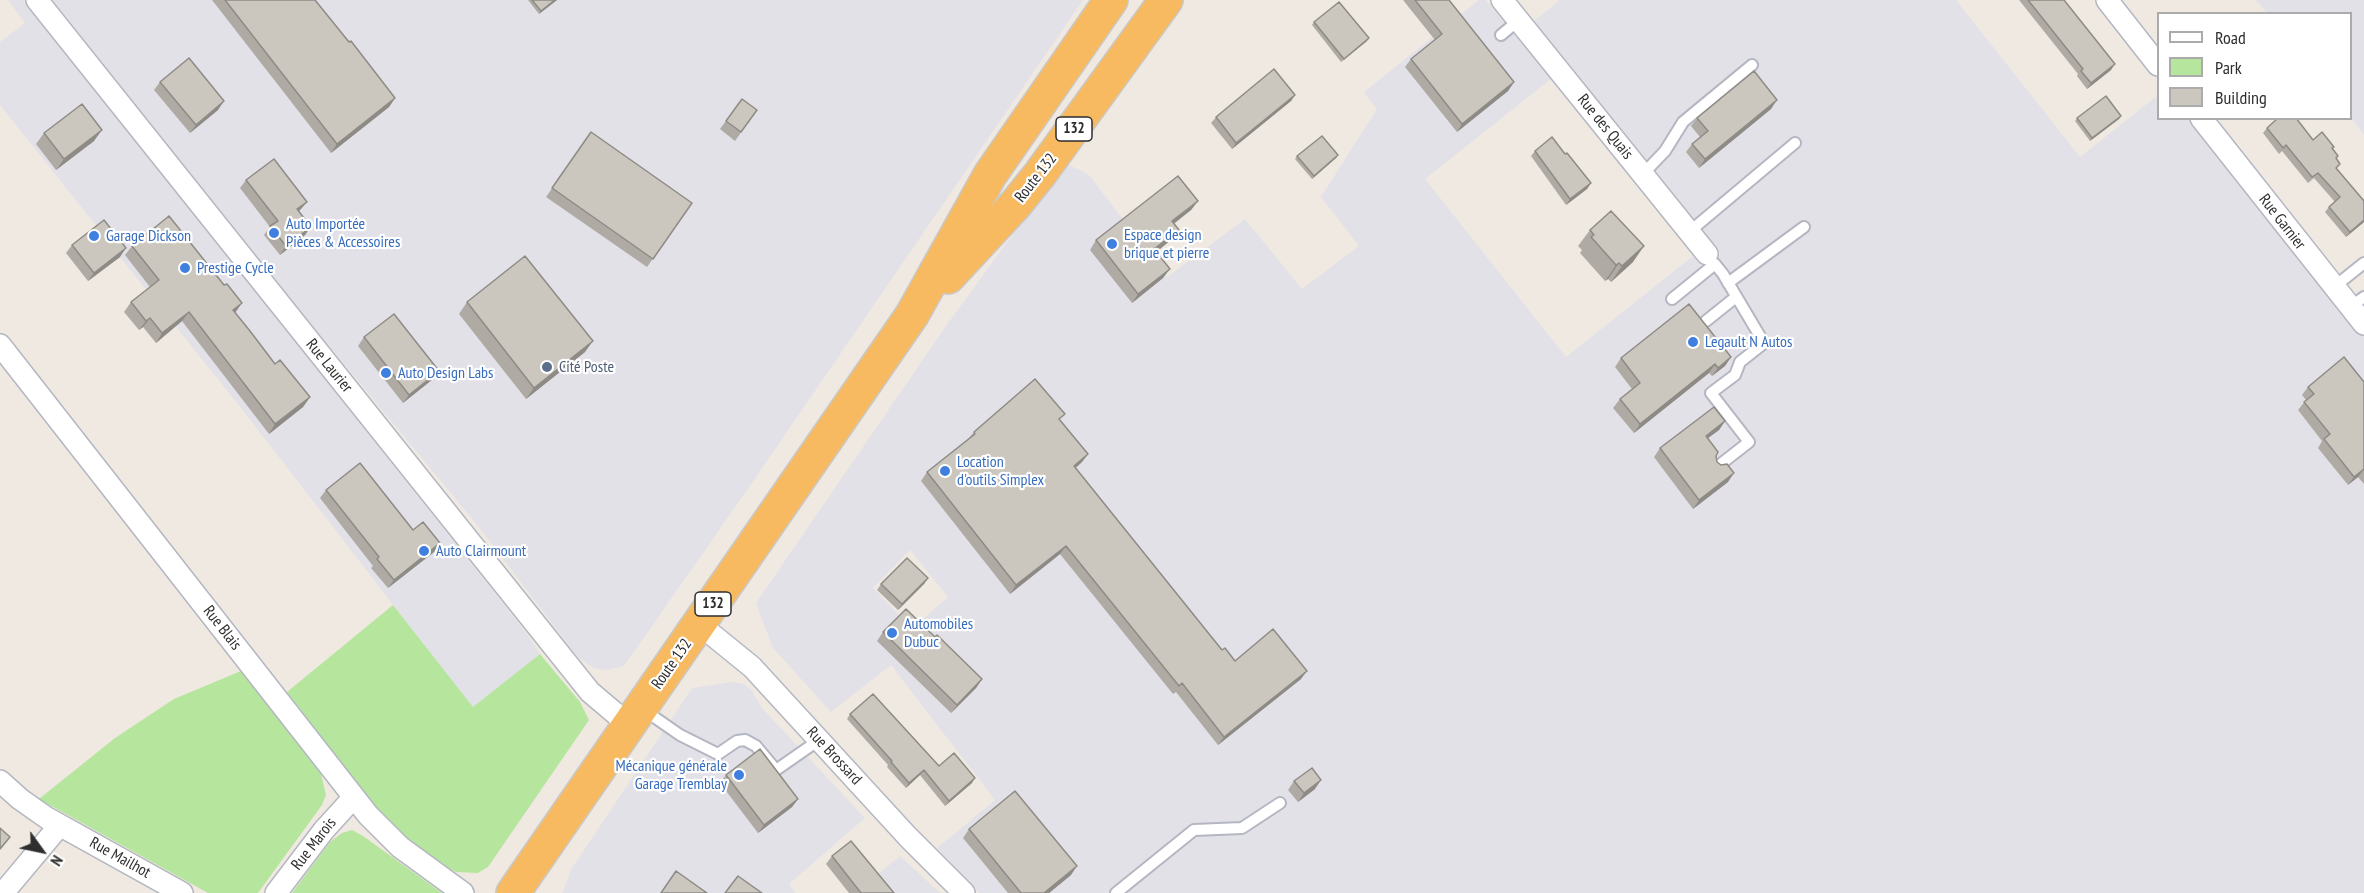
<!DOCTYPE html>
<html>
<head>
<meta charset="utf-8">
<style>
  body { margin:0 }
  #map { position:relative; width:2364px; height:893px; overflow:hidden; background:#efe9e1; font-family:"PT Sans Narrow",sans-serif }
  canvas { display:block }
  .legend { position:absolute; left:2157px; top:12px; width:195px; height:108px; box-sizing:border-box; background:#fff; border:2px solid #ababab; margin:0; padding:8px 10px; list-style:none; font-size:18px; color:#2e2e2e }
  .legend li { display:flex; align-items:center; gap:12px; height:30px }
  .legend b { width:30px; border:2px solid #ababab }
  .north { position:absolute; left:12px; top:821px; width:60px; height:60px; -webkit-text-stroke:4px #fff; paint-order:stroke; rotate:123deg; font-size:16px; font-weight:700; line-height:24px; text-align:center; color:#2e2e2e }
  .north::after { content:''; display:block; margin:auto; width:21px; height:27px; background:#2e2e2e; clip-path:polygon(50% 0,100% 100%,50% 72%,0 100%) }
</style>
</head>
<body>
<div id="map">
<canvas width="2364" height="893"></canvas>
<ul class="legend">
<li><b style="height:8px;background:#fff"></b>Road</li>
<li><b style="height:16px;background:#b6e59e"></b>Park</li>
<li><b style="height:16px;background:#cbc7bf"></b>Building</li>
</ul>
<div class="north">N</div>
</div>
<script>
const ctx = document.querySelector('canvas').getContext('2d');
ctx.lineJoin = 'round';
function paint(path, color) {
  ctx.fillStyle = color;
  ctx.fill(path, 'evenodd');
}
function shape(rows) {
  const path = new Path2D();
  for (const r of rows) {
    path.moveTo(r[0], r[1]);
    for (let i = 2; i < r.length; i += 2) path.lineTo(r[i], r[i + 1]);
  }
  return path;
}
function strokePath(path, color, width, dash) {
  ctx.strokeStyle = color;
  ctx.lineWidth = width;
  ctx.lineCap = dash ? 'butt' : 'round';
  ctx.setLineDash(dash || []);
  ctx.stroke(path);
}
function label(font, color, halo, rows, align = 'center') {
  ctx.font = font + ' "PT Sans Narrow",sans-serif';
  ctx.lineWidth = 4.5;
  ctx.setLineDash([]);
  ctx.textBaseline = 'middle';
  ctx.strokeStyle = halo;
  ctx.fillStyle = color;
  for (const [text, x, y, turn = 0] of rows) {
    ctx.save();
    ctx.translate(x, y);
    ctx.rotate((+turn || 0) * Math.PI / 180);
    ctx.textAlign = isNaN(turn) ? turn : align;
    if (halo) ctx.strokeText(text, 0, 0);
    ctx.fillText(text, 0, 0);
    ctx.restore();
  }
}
paint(shape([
  [8,0,24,0,525,631,540,654,473,708,241,408,120,257,88,281,66,253,98,228,0,105,0,42,25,23],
  [43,0,1083,0,747,490,624,666,607,670,593,668,577,656,478,526],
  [1479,0,1486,0,1551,79,1425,179,1566,357,1693,256,1703,269,1721,255,1534,21,1560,0,1956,0,2080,157,2158,95,2158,118,2191,119,2364,337,2364,893,979,893,937,848,995,800,891,665,831,712,773,648,756,603,948,323,1065,163,1089,175,1167,277,1245,219,1302,289,1359,246,1321,197,1377,109,1364,92],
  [910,550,948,597,912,629,873,588],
  [2256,0,2364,0,2364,135,2351,118,2350,14,2267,13],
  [732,682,744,684,752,691,762,708,865,818,789,884,795,893,562,893,572,868,692,688],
  [900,856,940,893,854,893,878,874]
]), '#e3e1e8');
paint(shape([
  [393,605,473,707,540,654,580,702,589,720,488,867,478,873,456,872,441,864,392,829,287,692],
  [241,671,321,774,326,795,322,805,258,893,208,893,39,799,115,738,174,699],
  [352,830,363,836,442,893,292,893,330,842,342,833]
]), '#b6e59e');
const service = shape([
  [1501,35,1519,20],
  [1643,174,1665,151,1683,122,1752,65],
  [1689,232,1795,143],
  [1728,283,1804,227],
  [2334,287,2364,263],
  [1672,299,1715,264,1723,274,1764,343,1740,362,1735,375,1711,393,1749,442,1717,467],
  [2350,307,2364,297],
  [1706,321,1736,297],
  [644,710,680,735,718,754,737,741,745,740,756,746,776,770,819,740],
  [1116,893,1194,830,1242,828,1280,803]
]);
const minor = shape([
  [37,0,590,692,629,725],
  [1502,0,1707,254],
  [2107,0,2158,65],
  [2201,118,2364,324],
  [0,345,368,815,400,847,463,893],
  [699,624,752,667,908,837,964,893],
  [0,781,20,799,47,818,182,893],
  [3,893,60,825],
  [276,893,324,830,354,797]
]);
const trunk = shape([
  [948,277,1015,205,1040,174,1166,0],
  [513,893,912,315,990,175,1111,0]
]);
strokePath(service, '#b4b7c1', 14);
strokePath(minor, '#b4b7c1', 24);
strokePath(trunk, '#c9c9c9', 36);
strokePath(service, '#fff', 10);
strokePath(minor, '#fff', 21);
strokePath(trunk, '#f8ba60', 33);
paint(shape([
  [212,0,315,0,395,98,389,107,331,153],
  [528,0,557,0,539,14],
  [1403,0,1449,0,1514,82,1508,91,1457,132,1405,67,1411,59,1435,40],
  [2019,0,2064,0,2111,70,2087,89,2077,76,2078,74],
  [1314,22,1367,41,1341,62,1312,25],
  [160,82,218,110,190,133,154,90],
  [1295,95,1291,101,1232,149,1211,123,1216,117],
  [742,99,757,110,735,141,720,129],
  [1771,109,1699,168,1686,152,1692,144,1700,137,1691,126,1697,118],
  [2121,116,2119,119,2090,141,2075,121,2077,118],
  [2267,128,2313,140,2332,149,2338,156,2336,159,2337,169,2364,222,2346,237,2325,212,2329,207,2335,202,2314,178,2308,183,2282,151,2279,154,2263,133],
  [591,132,692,203,647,267,546,197],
  [44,133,94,141,56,170,36,144],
  [1535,151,1565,154,1591,183,1587,189,1566,205,1531,156],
  [1338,155,1336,158,1312,179,1295,159,1297,156],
  [246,180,307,202,299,211,305,235,280,255,264,235,270,227,240,188],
  [1198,201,1191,210,1174,224,1179,230,1172,239,1156,252,1163,278,1132,303,1090,250,1096,240],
  [1590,230,1633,262,1611,282,1608,279,1605,281,1580,253,1582,250,1578,246],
  [72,245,120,257,88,281,66,253],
  [132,246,235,313,275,364,310,397,303,407,269,434,182,321,156,343,143,327,139,330,124,312,131,302,150,287,125,255],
  [467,302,585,352,526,399,459,314],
  [364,337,439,371,433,379,403,403,358,346],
  [1731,357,1725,366,1712,376,1709,373,1634,433,1613,408,1620,399,1632,389,1615,367,1621,358],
  [2364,382,2364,484,2358,477,2348,485,2318,448,2322,441,2298,410,2306,400,2302,395,2308,387],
  [1060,420,1088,454,1082,462,1075,468,1222,650,1235,661,1301,679,1218,745,1176,692,1173,694,1060,554,1010,594,921,481,927,472,969,438,974,432],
  [1725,421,1719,430,1708,438,1716,456,1717,462,1721,465,1728,482,1693,509,1654,457,1660,448],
  [326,490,413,530,434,552,388,588,371,568,373,566,320,498],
  [928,578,924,584,898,610,877,590,881,584],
  [883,632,935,637,982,679,976,688,951,713,877,641],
  [850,714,939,766,972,783,945,806,920,775,906,788,887,767,888,765,847,719],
  [726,775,798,799,792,807,758,833,720,783],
  [1294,781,1315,789,1298,802,1288,790],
  [969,829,1071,875,1049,893,1008,893,963,838],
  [832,856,894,893,849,893,826,864]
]), '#afaba4');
paint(shape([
  [555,0,557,0,539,14,541,11],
  [1369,38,1367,41,1341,62,1344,59],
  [2115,64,2111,70,2087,89,2091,83],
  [1514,82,1508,91,1457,132,1462,124],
  [1295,95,1291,101,1232,149,1236,143],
  [395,98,389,107,331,153,337,144],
  [1777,100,1771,109,1699,168,1705,159],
  [224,101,218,110,190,133,196,125],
  [2121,116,2119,119,2090,141,2092,138],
  [102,130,94,141,56,170,64,159],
  [1338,155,1336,158,1312,179,1314,176],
  [1591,183,1587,189,1566,205,1570,199],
  [1198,201,1191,210,1165,230,1172,221],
  [307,202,300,210,291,217,297,209],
  [2364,220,2364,222,2346,237,2350,232],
  [311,227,305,235,280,255,286,246],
  [1179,230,1172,239,1148,259,1154,249],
  [1644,246,1633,262,1611,282,1622,266],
  [126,248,120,257,88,281,94,273],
  [1619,263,1608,279,1605,281,1616,265],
  [1170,269,1163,278,1132,303,1138,294],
  [242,303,235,313,233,310],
  [189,312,182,321,156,343,162,333],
  [150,318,143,327,139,330,146,321],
  [593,341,585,352,526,399,534,388],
  [1731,357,1725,366,1712,376,1718,368],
  [1715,364,1709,373,1634,433,1640,424],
  [439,371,433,379,403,403,409,395],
  [310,397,303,407,269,434,275,424],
  [1725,421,1719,430,1700,444,1706,436],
  [1088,454,1082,462,1068,475,1074,466],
  [2364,469,2358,477,2348,485,2354,477],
  [1734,473,1728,482,1693,509,1699,500],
  [440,543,434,552,388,588,394,580],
  [1066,546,1060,554,1010,594,1016,585],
  [928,578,924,584,898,610,902,604],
  [1307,671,1301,679,1218,745,1224,737],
  [982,679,976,688,951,713,957,705],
  [924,770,920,775,906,788,909,783],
  [975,778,972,783,945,806,949,801],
  [1321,780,1315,789,1298,802,1304,793],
  [798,799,792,807,758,833,764,825],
  [1077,866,1071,875,1049,893,1044,893]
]), '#8e8b86');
const building = shape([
  [225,0,315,0,349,42,351,41,395,98,337,144,225,0],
  [532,0,555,0,541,11,532,0],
  [1415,0,1449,0,1514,82,1462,124,1411,59,1442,34,1415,0],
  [2028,0,2064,0,2115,64,2091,83,2081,71,2083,69,2028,0],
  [1339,2,1369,38,1344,59,1314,22,1339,2],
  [189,58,224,101,196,125,160,82,189,58],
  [1274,69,1295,95,1236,143,1216,117,1274,69],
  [1754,71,1777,100,1705,159,1692,144,1708,131,1697,118,1754,71],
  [2106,96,2121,116,2092,138,2077,118,2106,96],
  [742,99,757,110,741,132,726,121,742,99],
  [82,104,102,130,64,159,44,133,82,104],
  [2278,118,2296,118,2313,140,2322,132,2334,147,2332,148,2338,156,2336,158,2340,164,2336,168,2364,201,2364,220,2350,232,2329,207,2340,197,2318,173,2312,177,2286,145,2283,148,2267,128,2278,118],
  [591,132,692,203,653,259,552,188,591,132],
  [1322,136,1338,155,1314,176,1297,156,1322,136],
  [1552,137,1565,154,1567,153,1591,183,1570,199,1535,151,1552,137],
  [274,159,307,202,297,209,311,227,286,246,270,226,278,221,246,180,274,159],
  [1178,176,1198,201,1172,221,1179,230,1154,249,1170,269,1138,294,1096,240,1178,176],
  [1611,211,1644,246,1622,266,1619,263,1616,265,1591,237,1594,235,1590,230,1611,211],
  [169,216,224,285,227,284,242,303,233,310,250,331,275,364,280,360,310,397,275,424,189,312,162,333,150,318,146,321,131,302,159,280,132,246,169,216],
  [104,220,126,248,94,273,72,245,104,220],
  [525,256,593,341,534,388,467,302,525,256],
  [1689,304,1731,357,1718,368,1715,364,1640,424,1620,399,1640,383,1621,358,1689,304],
  [394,314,439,371,409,395,364,337,394,314],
  [2344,357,2364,382,2364,469,2354,477,2324,439,2330,434,2304,402,2314,394,2308,387,2344,357],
  [1035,379,1065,414,1059,419,1088,454,1074,466,1222,650,1225,648,1235,661,1273,629,1307,671,1224,737,1182,683,1179,686,1066,546,1016,585,927,472,975,434,974,432,1035,379],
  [1714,407,1725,421,1706,436,1718,452,1716,456,1717,462,1721,465,1727,464,1734,473,1699,500,1660,448,1714,407],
  [360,463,413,530,423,522,440,543,394,580,377,559,379,557,326,490,360,463],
  [907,558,928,578,902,604,881,584,907,558],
  [906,609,935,637,937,635,982,679,957,705,883,632,906,609],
  [873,694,939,766,954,753,975,778,949,801,924,770,909,783,891,762,892,761,850,714,873,694],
  [760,749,798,799,764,825,726,775,760,749],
  [1312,768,1321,780,1304,793,1294,781,1312,768],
  [1015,791,1077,866,1044,893,1021,893,969,829,1015,791],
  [0,828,10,837,0,849,0,828],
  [851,841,894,893,861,893,832,856,851,841],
  [676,871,707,893,661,893,676,871],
  [738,876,762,893,725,893,738,876]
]);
paint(building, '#cbc7bf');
strokePath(building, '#8e8b86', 1.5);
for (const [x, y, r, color] of [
  [274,233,6,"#3f7fe0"],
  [94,236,6,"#3f7fe0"],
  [1112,244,6,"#3f7fe0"],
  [185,268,6,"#3f7fe0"],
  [1693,342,6,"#3f7fe0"],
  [547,367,6,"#5c6f8a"],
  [386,373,6,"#3f7fe0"],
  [945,471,6,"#3f7fe0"],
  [424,551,6,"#3f7fe0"],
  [892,633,6,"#3f7fe0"],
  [739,775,6,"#3f7fe0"]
]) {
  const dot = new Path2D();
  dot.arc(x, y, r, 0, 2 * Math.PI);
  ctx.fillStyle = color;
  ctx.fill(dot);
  strokePath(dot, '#fff', 2);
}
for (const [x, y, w] of [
  [1074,129,36],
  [713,604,36]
]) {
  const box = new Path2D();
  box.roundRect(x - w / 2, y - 12, w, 24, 4.5);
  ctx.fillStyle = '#fff';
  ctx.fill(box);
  strokePath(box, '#2e2e2e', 1.5);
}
label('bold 15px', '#2e2e2e', null, [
  ["132",1074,129],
  ["132",713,604]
]);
label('16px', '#2e2e2e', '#fff', [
  ["Rue des Quais",1605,127,51],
  ["Route 132",1036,178,-52],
  ["Rue Garnier",2282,222,52],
  ["Rue Laurier",329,366,51],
  ["Rue Blais",222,628,52],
  ["Route 132",672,664,-55],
  ["Rue Brossard",834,756,47],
  ["Rue Marois",314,844,-52],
  ["Rue Mailhot",120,858,29]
]);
label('16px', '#366cbe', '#fff', [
  ["Auto Importée",286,224],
  ["Pièces & Accessoires",286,242],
  ["Espace design",1124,235],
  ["brique et pierre",1124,253],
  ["Garage Dickson",106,236],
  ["Prestige Cycle",197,268],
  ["Legault N Autos",1705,342],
  ["Auto Design Labs",398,373],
  ["Location",957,462],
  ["d'outils Simplex",957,480],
  ["Auto Clairmount",436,551],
  ["Automobiles",904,624],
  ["Dubuc",904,642],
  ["Mécanique générale",727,766,"right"],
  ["Garage Tremblay",727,784,"right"]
], 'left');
label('16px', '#4e5e75', '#fff', [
  ["Cité Poste",559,367]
], 'left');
</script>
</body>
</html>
